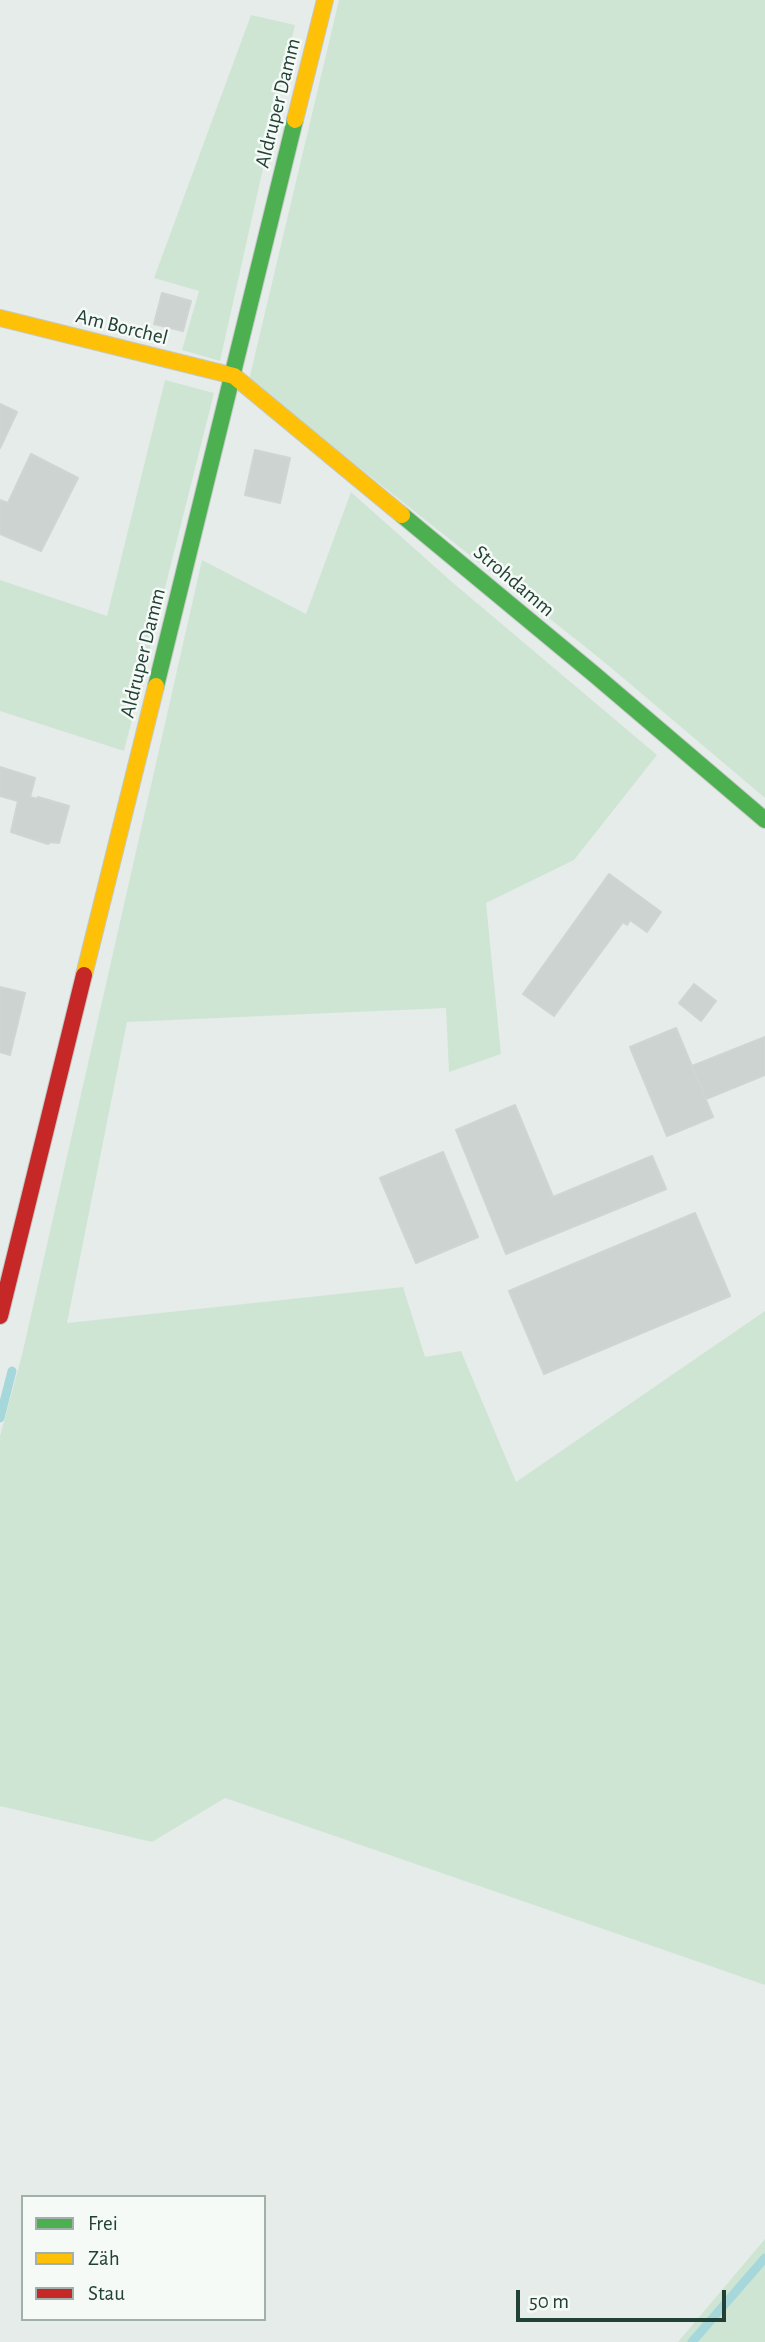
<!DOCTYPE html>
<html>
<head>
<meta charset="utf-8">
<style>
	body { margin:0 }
	#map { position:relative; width:765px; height:2342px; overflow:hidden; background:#e6ece9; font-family:"Alegreya Sans",sans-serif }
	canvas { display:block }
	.legend { position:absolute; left:21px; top:2195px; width:245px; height:126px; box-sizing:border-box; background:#f5faf7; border:2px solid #a1b0aa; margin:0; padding:9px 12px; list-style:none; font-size:21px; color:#224136 }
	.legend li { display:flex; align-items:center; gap:14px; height:35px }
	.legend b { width:35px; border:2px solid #a1b0aa }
	.scale { position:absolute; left:516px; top:2290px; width:210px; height:32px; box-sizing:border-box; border:4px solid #224136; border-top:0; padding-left:9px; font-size:21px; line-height:24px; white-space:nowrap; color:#224136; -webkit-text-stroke:5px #f5faf7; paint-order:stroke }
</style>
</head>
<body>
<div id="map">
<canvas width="765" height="2342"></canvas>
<ul class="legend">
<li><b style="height:9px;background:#4caf50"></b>Frei</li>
<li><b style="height:9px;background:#ffc107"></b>Zäh</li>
<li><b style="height:9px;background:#c62828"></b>Stau</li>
</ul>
<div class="scale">50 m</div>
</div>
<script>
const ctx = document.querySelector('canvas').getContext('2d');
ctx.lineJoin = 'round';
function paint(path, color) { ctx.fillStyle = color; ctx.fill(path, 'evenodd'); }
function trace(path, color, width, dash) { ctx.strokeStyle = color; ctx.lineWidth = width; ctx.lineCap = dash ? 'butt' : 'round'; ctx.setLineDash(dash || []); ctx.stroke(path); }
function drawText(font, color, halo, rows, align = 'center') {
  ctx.font = font + ' "Alegreya Sans",sans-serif'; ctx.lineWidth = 5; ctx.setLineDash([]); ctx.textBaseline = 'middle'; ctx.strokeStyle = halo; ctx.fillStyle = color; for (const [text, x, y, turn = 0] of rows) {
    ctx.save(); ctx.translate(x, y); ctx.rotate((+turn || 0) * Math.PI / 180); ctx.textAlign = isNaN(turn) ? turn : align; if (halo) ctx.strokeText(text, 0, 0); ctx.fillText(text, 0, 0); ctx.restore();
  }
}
const green = new Path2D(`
	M339,0H765V798L603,661L249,380Z
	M251,15L295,25L220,361L182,350L199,291L154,278Z
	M165,380L214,393L124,751L0,711V580L107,616Z
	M351,492L452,582L657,755L574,860L486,903L501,1054L449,1072L446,1008L127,1022L67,1323L403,1287L425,1357L461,1351L516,1482L765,1311V1985L225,1798L152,1842L0,1806V1436L22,1355L202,560L306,614Z
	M765,2239V2342H678Z`);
const stream = new Path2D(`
	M0,1418L12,1371
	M692,2342L765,2258`);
const building = new Path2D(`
	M162,293L191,301L183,331L154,324Z
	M0,404L17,412L0,448Z
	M255,450L290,458L280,503L245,495Z
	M31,454L78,478L41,551L0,534V500L8,503Z
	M0,767L35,778L30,797L38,799V797L69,806L59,843L51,842L48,844L11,832L18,801L0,796Z
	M609,874L661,912L647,932L630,920L627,925L623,922L554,1016L523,994Z
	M694,984L716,1001L701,1021L679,1003Z
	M0,987L25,993L10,1055L0,1052Z
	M676,1028L713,1117L667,1136L630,1047Z
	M765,1037V1075L706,1099L692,1066Z
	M515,1105L553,1197L652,1156L666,1189L506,1254L456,1130Z
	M443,1152L478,1237L416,1263L380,1178Z
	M695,1213L730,1296L544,1374L509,1291Z`);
const fast = new Path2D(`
	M402,515L595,675L765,820
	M156,686L295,120`);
const slow = new Path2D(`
	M295,120L325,0
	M0,318L234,376L402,515
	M84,975L156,686`);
const jam = new Path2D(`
	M0,1316L84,975`);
const streetNames = [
	["Aldruper Damm",278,103,-76],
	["Am Borchel",122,327,14],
	["Strohdamm",514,581,40],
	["Aldruper Damm",143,653,-76]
];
paint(green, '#cfe5d4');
trace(stream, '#a6d8db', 9);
paint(building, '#cdd3d0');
trace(building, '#cfd5d2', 2);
trace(fast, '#c2c9c6', 18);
trace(slow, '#c2c9c6', 18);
trace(jam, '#c2c9c6', 18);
trace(fast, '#4caf50', 16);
trace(slow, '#ffc107', 16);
trace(jam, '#c62828', 16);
drawText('21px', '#224136', '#f5faf7', streetNames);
</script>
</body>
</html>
